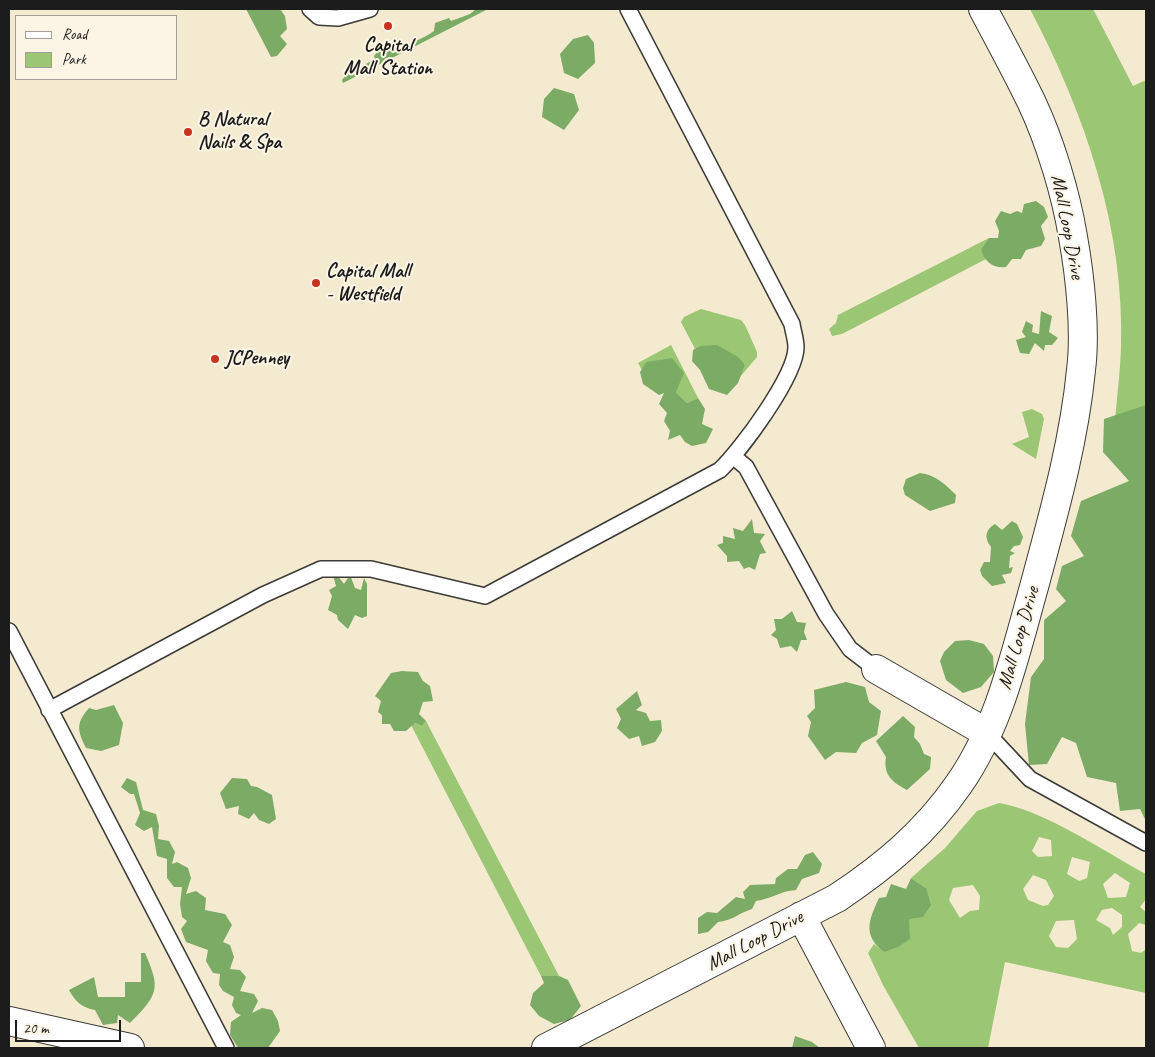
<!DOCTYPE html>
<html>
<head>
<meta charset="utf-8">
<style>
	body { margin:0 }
	#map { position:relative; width:1155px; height:1057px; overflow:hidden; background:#f4ead0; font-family:Caveat,sans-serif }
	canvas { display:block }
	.frame { position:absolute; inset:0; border:10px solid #1c1c1c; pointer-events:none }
	.legend { position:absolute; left:15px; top:15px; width:162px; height:65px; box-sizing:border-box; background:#fcf5e5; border:1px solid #a29e95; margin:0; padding:6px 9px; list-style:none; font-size:15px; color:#1c1c1c }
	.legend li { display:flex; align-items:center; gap:10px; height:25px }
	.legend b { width:25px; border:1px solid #a29e95 }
	.scale { position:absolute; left:15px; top:1020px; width:106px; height:22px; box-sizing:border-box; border:2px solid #1c1c1c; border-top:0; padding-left:6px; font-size:15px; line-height:18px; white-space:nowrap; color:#1c1c1c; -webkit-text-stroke:4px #fcf5e5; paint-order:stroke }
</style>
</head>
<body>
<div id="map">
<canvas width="1155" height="1057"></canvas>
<div class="frame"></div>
<ul class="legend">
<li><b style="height:6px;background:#fff"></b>Road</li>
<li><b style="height:14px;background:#9bc673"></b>Park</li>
</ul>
<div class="scale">20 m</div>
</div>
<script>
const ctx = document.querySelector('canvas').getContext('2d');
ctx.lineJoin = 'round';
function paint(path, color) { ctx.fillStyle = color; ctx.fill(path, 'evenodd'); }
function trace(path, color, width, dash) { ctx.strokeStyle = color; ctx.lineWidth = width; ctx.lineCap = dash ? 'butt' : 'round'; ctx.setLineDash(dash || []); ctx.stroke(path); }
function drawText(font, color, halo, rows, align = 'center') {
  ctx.font = font + ' Caveat,sans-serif'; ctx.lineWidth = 4; ctx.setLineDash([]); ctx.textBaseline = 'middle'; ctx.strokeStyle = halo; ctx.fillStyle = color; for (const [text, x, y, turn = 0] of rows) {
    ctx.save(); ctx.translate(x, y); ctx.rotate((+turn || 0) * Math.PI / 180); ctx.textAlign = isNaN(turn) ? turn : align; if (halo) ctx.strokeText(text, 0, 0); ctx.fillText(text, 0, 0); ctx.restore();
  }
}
const green = new Path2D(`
	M1030,9H1093L1133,86L1146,80V416L1115,421C1117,397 1120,373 1121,349C1125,229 1085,114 1030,9Z
	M989,238L981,249L986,259L842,334L832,336L829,329L836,323L838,315Z
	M701,309L741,320L745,325L757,352V357L740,377L745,365L700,346L695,349L681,322L684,317Z
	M671,345L698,398L687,403L676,392L657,362H646L642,370L638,363Z
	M1032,409L1042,414L1044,419L1036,459L1012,444L1029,437L1022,412Z
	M426,721L559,976H541L411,725L415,723L422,726Z
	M999,803C1044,810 1105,852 1146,874V899L1140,907L1146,912V925L1139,923L1128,934L1132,951L1141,953L1146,949V993L1005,962L988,1048H919L883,985L868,953L874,944L884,952L909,919L926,888L911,878L945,848L977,811ZM1039,837L1051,840L1052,856L1038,857L1032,851ZM1072,857L1090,862L1087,878L1079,881L1067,874ZM1115,873L1130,883L1126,897L1108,898L1103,884ZM1033,875L1046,880L1054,896L1048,905L1043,906L1028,900L1023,889ZM973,885L980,896L979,910L970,911L960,918L949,900L953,888ZM1112,908L1122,915V927L1113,935L1110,928L1096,920L1102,910ZM1074,920L1077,939L1068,948L1056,947L1049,936L1056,921Z`);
const forest = new Path2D(`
	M246,9H280L285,16L287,29L280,36L287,44L277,56L271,57Z
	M476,9H488L343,83L342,80C347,73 366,64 375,59L374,56L378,51L384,52L391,45L398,50C408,42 421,41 434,31L435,23L449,18L451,21L470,14Z
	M588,35L594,43L595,63L578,79L564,73L560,54L573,39Z
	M554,88L574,94L579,110L564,130L542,117L544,99Z
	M1036,201L1044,207L1048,217L1041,226L1045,239L1041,246L1026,250L1021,259H1012L1006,267C994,269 984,262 981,249L989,238H998L999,231L995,221L1001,211L1010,214L1017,211L1022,213L1024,204Z
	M1041,311L1052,316L1049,332L1058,338L1052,345H1045L1044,351L1035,343L1029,354L1020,353L1016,340L1026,337L1022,332L1026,321L1033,325L1032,332L1039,334Z
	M717,345L738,357L745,365L738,383L727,395L709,389L700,370L692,361L693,350L700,346Z
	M672,358L684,373L676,392L687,403L698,398L705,409L702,424L713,429L706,443L692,446L685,442L680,435L668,440L670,431L664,421L667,413L659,404L664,393L659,395L643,384L640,372L646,362Z
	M1146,405V821L1140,809L1120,811L1116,783L1087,777L1076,743L1062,737L1047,764L1029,765L1025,724L1031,677L1044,659V620L1066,601L1056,589L1062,566L1084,556L1071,536L1081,501L1129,481L1103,452L1104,419Z
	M920,473C936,475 945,484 956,495L955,503L930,511L905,495L903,488L906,479Z
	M752,519L754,533L765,534L760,541L766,553L760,554L755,570L749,567L744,569L739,561L727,562V556L717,545L723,543V536L735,539L733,528L743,531Z
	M1012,521L1017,524L1023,537L1020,545L1014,546L1010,551L1015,553L1010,556L1009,568L1013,567L1011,573L1002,575L1006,583L992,586L982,576L980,570L984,562H990L991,547C984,538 985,530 995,524L1002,530Z
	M333,575H337L344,584L350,575L355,588L361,590L364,578L367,584V616L362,618L355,615L348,629L338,620L337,615L328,610L332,596L329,590L336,586Z
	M792,611L797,622L806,623L804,632L807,640H801L797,652L791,646L780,648L777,639L771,635L776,630L774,619H782Z
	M969,640L984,644L993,656L994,672L981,687L963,693L946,680L940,661L944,652L955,641Z
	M402,671L418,672L423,681L430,686L433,701L423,702L419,714L426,721L422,726L415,723L406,731H394L390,724H382V715L378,712L381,701L375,696L391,673Z
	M846,682L865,687L869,702L881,711L877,735L862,743L856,753L836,752L825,760L808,736L811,722L807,716L815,708L814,690Z
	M637,691L642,705L636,710L646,713L650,721L661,720L662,731L655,742L642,746L639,736L629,739L617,728L621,719L616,709Z
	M114,705L123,723L119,745L101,751L86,748C77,730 76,723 89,708L96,710Z
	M903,716L915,727L914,737L920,744L924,754L931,757L930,769L907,790C892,782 883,775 886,757L876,741Z
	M127,778L136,782L143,810L156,814L159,826L158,839L169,841L175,852L172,864L177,862L188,868L191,878L186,894L196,891L206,898L205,910L225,914L232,925L223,942L230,945L234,957L230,969L240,970L246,977L240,991L254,994L258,1001L252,1013L262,1008L272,1010L278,1021L280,1031L268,1048H238L230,1035L231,1022L241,1015L236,1013L232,1005L234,997L223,991L219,985L220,974L213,973L206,961L208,950L186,942L181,929L187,921L182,917L180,904L182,887H174L167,878V859L157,856L152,827L144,831L135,825L140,813L134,794H130L121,787Z
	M232,778L247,779L251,786L257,787L272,795L276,819L269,824L259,820L254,813L249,819L238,814L239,806L226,809L220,793Z
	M813,852L822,864L819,873L802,879L796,890C780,891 771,899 756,901L752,909C739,913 732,921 718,922L708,932L698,934V918L707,912L717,913L736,897L745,899L743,892L750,885L775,884L776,878L788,869H797L805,855Z
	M911,878L926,888L931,905L923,917L909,919L910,939L898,947L884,952C862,935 869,920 879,898L886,897L891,884L906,889Z
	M141,953H145C161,989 158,995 130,1023L118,1015L117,1023L103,1025L95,1010C82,1008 75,1001 69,990L94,977L98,997H125V982H141Z
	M541,976H559L568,980L581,1006L570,1020L554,1024L539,1016L530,1005L533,993L544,983Z
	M795,1036L812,1042L820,1048H792Z`);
const lane = new Path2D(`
	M310,9L319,17L338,18L370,9
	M734,457L746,467L826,614L850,649L876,669
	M9,631L226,1048
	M49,710L263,595L321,569H371L485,596L720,470C741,450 796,376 796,347C796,340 793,331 792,324L628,9
	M987,733L1030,779L1146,843`);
const street = new Path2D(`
	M876,669L987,733
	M801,916L871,1048
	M9,1021L130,1048
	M546,1048L837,898C885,866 926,832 959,784C1000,725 1015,654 1034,587C1053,516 1074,443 1081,370C1086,331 1080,276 1073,237C1066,194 1050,141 1031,101C1016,70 999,39 983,9`);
const markers = [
	[388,26,5,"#c8321e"],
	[188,132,5,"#c8321e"],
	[316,283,5,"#c8321e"],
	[215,359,5,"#c8321e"]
];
const poiNames = [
	["Capital",388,46,"center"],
	["Mall Station",388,69,"center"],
	["B Natural",198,120],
	["Nails & Spa",198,143],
	["Capital Mall",326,272],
	["- Westfield",326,295],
	["JCPenney",225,359]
];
const streetNames = [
	["Mall Loop Drive",1067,227,79],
	["Mall Loop Drive",1019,638,-74],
	["Mall Loop Drive",755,941,-28]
];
paint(green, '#9bc673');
paint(forest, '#7cab65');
trace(lane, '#3c3b37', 18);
trace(street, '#3c3b37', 30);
trace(lane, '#fff', 15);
trace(street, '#fff', 28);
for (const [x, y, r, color] of markers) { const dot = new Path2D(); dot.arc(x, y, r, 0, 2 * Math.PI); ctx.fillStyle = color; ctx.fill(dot); trace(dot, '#fcf5e5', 2); }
drawText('bold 20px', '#1c1c1c', '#fcf5e5', poiNames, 'left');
drawText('20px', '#1c1c1c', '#fcf5e5', streetNames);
</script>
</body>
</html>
